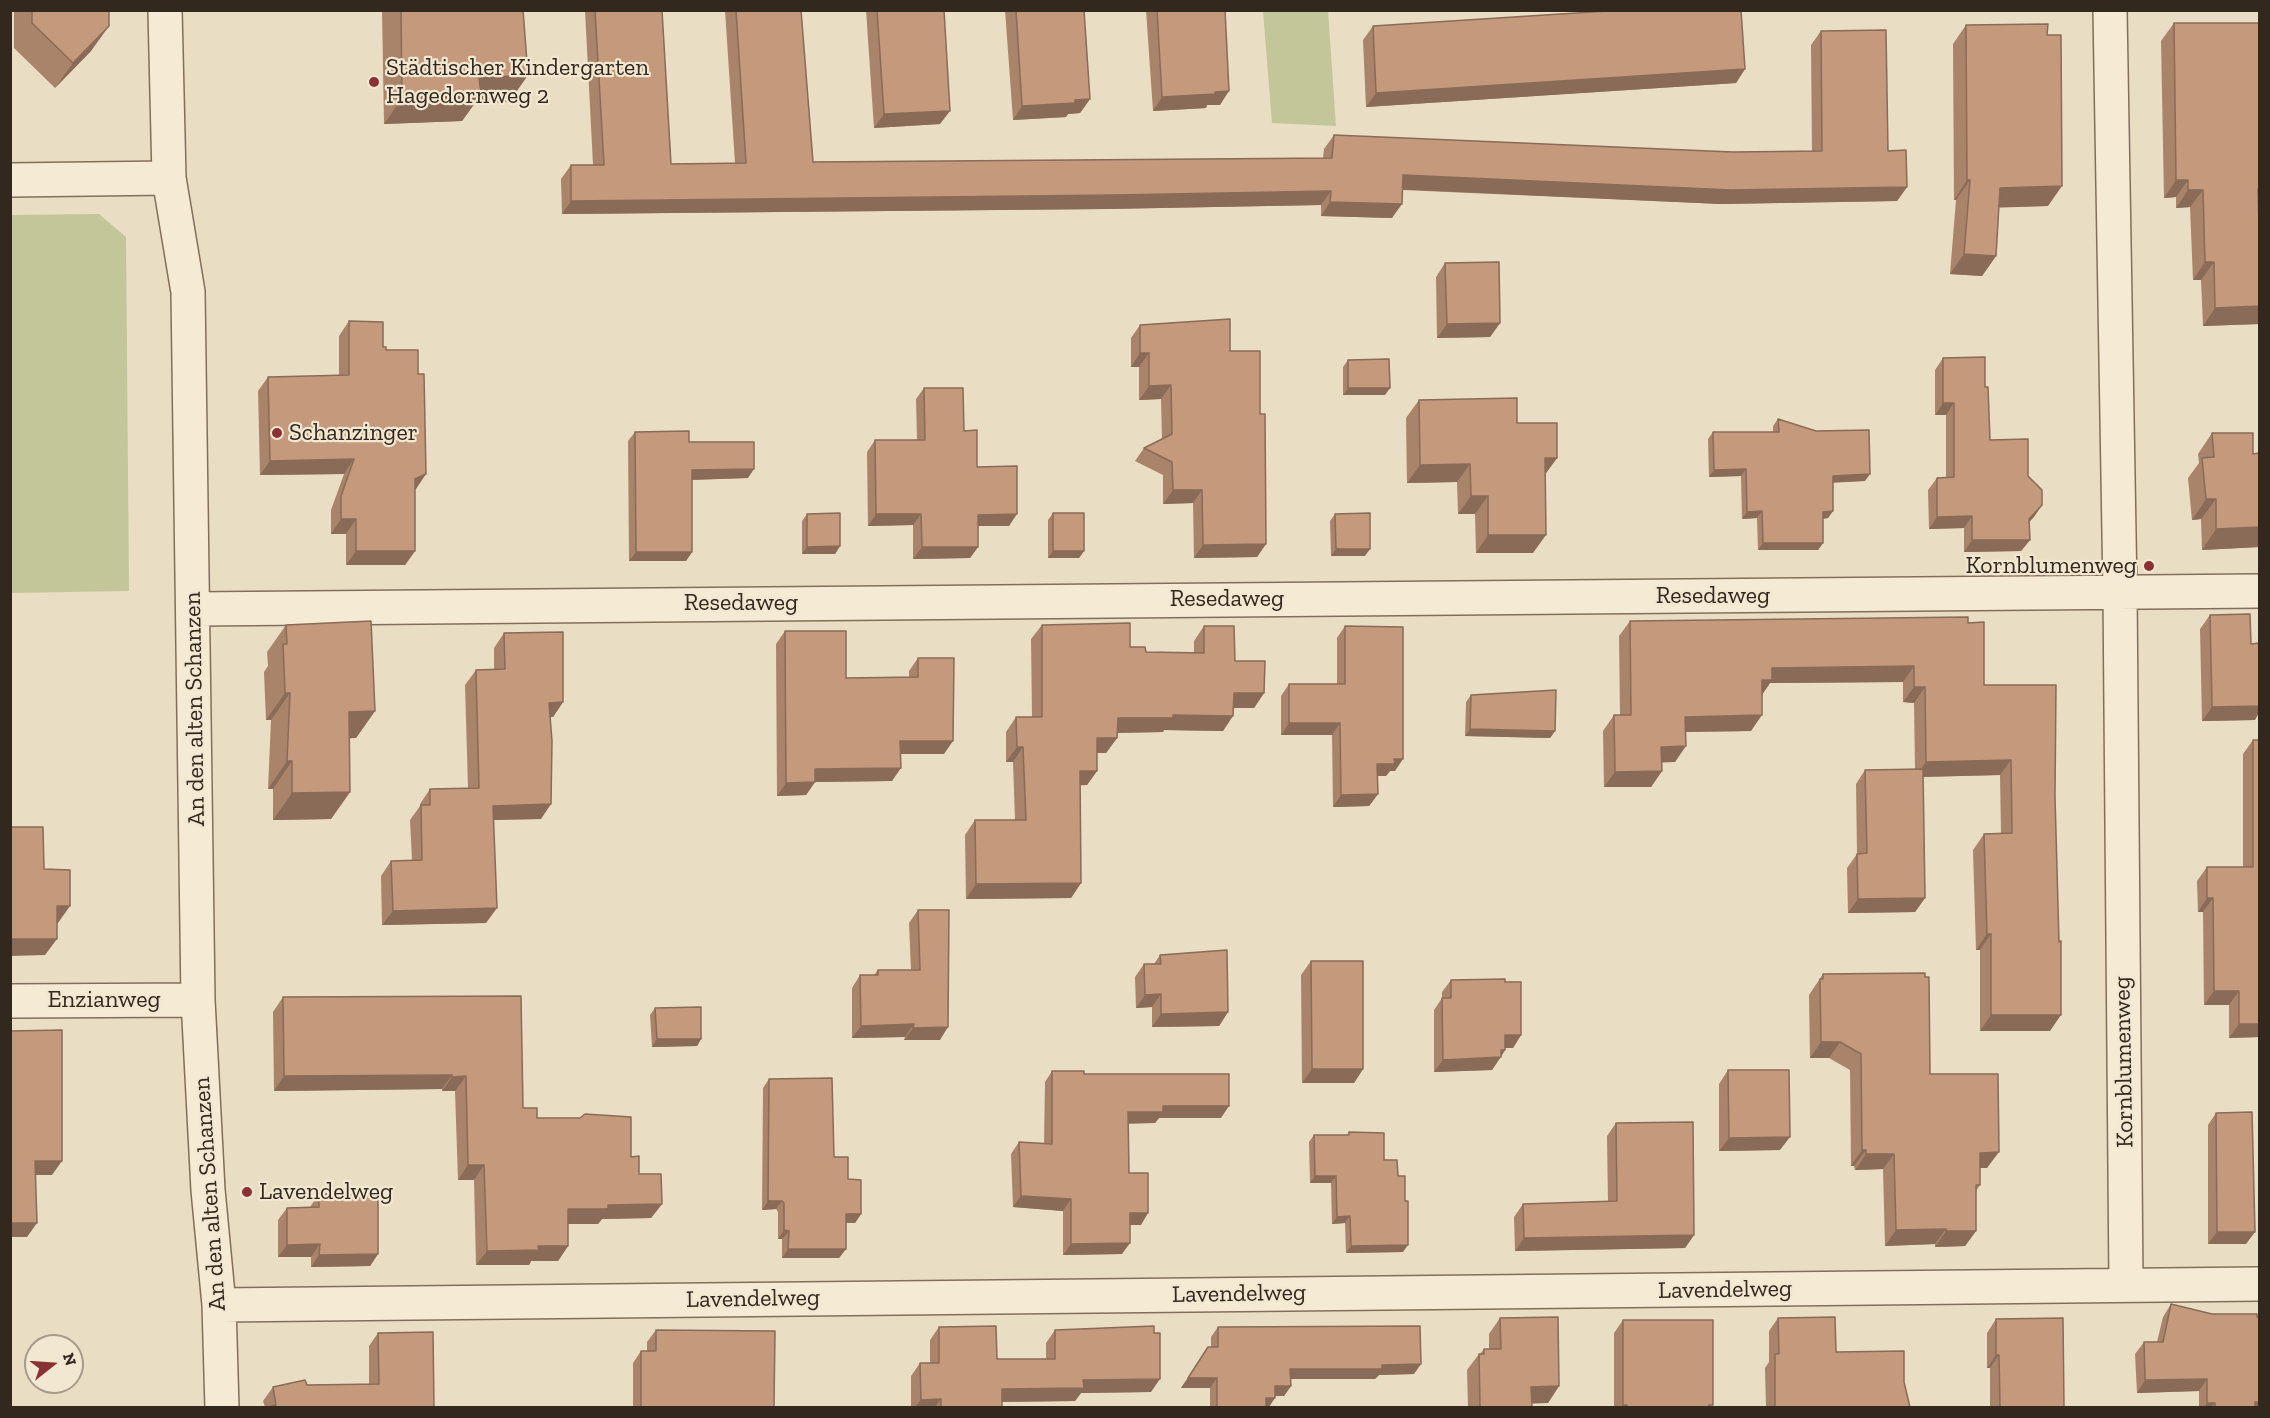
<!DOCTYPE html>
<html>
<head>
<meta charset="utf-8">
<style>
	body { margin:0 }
	#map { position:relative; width:2270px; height:1418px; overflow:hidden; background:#e9ddc3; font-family:"Zilla Slab",serif }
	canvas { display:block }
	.frame { position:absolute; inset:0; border:12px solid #33281e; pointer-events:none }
	.north { position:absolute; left:24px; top:1334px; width:60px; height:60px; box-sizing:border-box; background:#f2e8d2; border:2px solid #a69b8a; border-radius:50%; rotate:73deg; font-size:16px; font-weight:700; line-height:24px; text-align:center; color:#33281e }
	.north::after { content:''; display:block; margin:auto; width:21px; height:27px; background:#8b3134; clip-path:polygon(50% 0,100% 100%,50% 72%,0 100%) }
</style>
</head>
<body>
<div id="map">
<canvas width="2270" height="1418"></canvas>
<div class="frame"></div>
<div class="north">N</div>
</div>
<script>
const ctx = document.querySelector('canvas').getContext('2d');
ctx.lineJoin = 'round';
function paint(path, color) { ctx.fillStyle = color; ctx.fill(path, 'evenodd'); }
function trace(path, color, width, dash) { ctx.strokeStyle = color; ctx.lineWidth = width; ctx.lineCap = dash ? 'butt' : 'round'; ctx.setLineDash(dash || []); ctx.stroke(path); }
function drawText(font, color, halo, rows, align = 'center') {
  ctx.font = font + ' "Zilla Slab",serif'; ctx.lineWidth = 4.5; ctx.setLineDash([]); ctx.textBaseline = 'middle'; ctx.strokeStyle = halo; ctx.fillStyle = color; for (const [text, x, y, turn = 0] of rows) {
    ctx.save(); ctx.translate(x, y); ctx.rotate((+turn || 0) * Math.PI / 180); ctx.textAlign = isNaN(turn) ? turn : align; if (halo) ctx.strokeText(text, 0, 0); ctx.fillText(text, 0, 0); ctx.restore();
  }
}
const green = new Path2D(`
	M1263,11H1328L1336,126L1272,123Z
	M99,214L126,237L129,591L11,593V215Z`);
const minor = new Path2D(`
	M165,10L169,178L188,292L198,1000L208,1190L219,1305L222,1408
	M2110,10L2120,592L2126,1285
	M10,180L169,178
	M194,609L2260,591
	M10,1001L198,1000
	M219,1305L2260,1284`);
const wall = new Path2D(`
	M14,10H109L91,51L55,88L14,48Z
	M382,10H523L528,75L509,102L475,103L462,121L384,124Z
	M585,10H662L671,164L735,163L725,10H801L813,162L1323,158L1324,149L1334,135L1733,152H1812L1811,45L1821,31L1907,187L1897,201L1721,204L1402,190L1392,218L1321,216V205L1106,209L562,214L561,179L571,165H593Z
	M866,10H944L940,124L874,128Z
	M1005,10H1084L1090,99L1080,113L1068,114L1066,117L1013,120Z
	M1146,10H1225L1220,105H1207L1206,108L1153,111Z
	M2174,23L2259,205V324L2203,326L2201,280H2193L2190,207L2176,208V197L2164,198L2161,41Z
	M1966,25L2047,35L2048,206L1999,207L1996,256L1982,276L1950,274L1956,200H1954L1953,44Z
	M1373,26L1745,69L1736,83L1366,107L1363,40Z
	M1445,263L1500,323L1490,337L1437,338L1436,277Z
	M349,321L383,347L386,350L416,489H415V551L405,565H346V534H331V510L344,474L260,475L258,391L268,377L339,376V336Z
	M1140,325L1230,351L1260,414L1266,544L1257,557L1194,558L1193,503L1163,504V475L1135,461L1144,448L1162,439L1161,399L1139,400V367H1131V338Z
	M1943,358L1985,387L1990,440L2028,476L2042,505L2029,522L2030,540L2021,551L1964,552V528L1929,529L1928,490L1937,478L1946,477V415H1935V370Z
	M1348,360L1385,395H1343V367Z
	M924,388L964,431L977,467L1009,526H978V547L970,558L913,559V525L868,526L867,452L875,440H917L916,399Z
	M1419,400L1517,423L1557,458L1545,474L1533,553H1476L1475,514H1458L1457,482L1407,483L1406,418Z
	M1778,419L1865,481L1833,482V511L1828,518L1823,519V543L1818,550H1758L1757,518L1742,519L1741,476L1709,477L1708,439L1713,432H1773V426Z
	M635,432L689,442L748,478L692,480V552L686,561H629L628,441Z
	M2212,433L2253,454L2259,547L2202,550L2201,519L2192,520L2188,478L2199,463L2198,454Z
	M1053,513L1084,551L1079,558H1048V520Z
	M807,514L840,546L835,554H802V521Z
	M1335,514L1365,556H1331L1330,521Z
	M2210,615L2255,720L2202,721L2200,629Z
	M1630,621L1968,623L1984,685H2056L2050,1031H1980V950H1976L1973,850L1984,834H2001L2000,775L1923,777L1925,898L1915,912L1848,913L1847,868L1857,854L1856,784L1865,770L1915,769L1914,703L1903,702V682L1770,683L1762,695L1751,731L1686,732L1675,762H1661L1662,771L1651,787H1604L1603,731L1614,715H1620L1619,636Z
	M286,625L375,711L356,738H350V792L331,819L273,820V789H268L271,720H266L264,672L268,666L267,652Z
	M1042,625L1130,647L1146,652H1194V641L1204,626L1235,661L1264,693L1254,708H1234L1223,731L1164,730L1163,732L1117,733V738L1106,753H1097V771L1087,785H1080L1081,883L1071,898L966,899L965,835L975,820H1015L1013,762H1006V732L1016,717H1032L1031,639Z
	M1345,626L1395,771H1390L1386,776H1377L1378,794L1369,806L1333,807L1332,735H1281V696L1289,684H1337V638Z
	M785,631L846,678L909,677V671L918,658L944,754H901L892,781L815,782L806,795L777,796L776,644Z
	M504,633L563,702L553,717H550L541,819L494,820L486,923L382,925L381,876L391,861L412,860L410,820L420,806V804L430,789L468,788L465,685L476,670L494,669V648Z
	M1471,695L1555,731L1550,738L1465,736L1466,702Z
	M2253,740L2259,1037L2229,1038V1005H2204L2203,912H2198L2197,881L2207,867H2243V754Z
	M918,910L940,1040H904L905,1037L852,1038V988L860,975H874L878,970H911L909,923Z
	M1160,955L1228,1012L1219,1026L1152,1027V1007L1136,1008L1135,977L1144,964H1154Z
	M1311,961L1363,1069L1354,1083H1302L1301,975Z
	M1823,974L1930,1074L1987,1168H1980V1185L1976,1191V1231L1965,1246L1935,1247V1244L1885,1246L1883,1169L1855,1170L1854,1166H1851L1850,1070L1829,1058H1810L1809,995Z
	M1451,980L1505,982L1521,1035L1513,1048H1505V1050L1501,1057L1492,1070L1434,1072V1010L1442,998V992Z
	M521,996L523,1108L537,1118L631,1157L639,1174L662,1204L651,1218L602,1219L598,1224H568V1246L558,1261H531L529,1265H476L474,1180H458L455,1091H442V1089L274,1091L273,1012L283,997Z
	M655,1008L701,1039L697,1046L652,1047L650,1015Z
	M1728,1070L1780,1150L1719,1151V1084Z
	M1052,1071L1084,1074L1221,1118H1159L1155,1123H1128L1129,1173L1141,1225H1130L1122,1254L1063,1255V1211L1013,1207L1011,1154L1019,1142L1044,1144L1045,1082Z
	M769,1079L834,1157L848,1179L861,1214L855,1223H846V1249L839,1258H782V1239H778V1212L776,1209L762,1210L763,1088Z
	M2216,1113L2246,1244H2208V1125Z
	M1616,1123L1694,1235L1685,1248L1515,1251L1514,1217L1523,1204L1608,1202L1607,1136Z
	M1349,1132L1384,1160L1398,1176L1403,1252L1346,1253L1345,1223L1332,1224L1331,1183H1310L1309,1142L1314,1135H1347Z
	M319,1194L378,1254L370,1266L311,1267V1257H278V1220L287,1208L310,1207Z
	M2171,1304L2212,1314L2259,1317V1407H2199V1391L2137,1393L2135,1354L2144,1342H2157L2163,1317Z
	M1500,1318L1559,1386L1548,1403H1531L1532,1407H1468L1467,1370L1479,1354H1480L1484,1349H1489V1334Z
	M1778,1318L1836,1352L1904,1382L1910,1407H1766L1765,1368L1769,1362V1331Z
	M1996,1319L2064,1407H1990V1368H1987V1333Z
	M1623,1320L1711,1407H1614V1333Z
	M939,1327L997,1359H1046V1343L1055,1330L1151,1392L1081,1393L1075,1401L1002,1402V1407H911V1376L920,1363H930V1340Z
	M1218,1327L1414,1374L1379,1375L1375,1379H1291V1386L1284,1396H1275L1269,1407H1210V1388H1181L1208,1347H1211V1337Z
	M656,1330L774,1407H633V1363L641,1351H647V1342Z
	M378,1333L434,1407H265L263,1401L273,1387L307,1385L369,1384V1346Z`);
const shadedWall = new Path2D(`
	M109,26L91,51L55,88L73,63Z
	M1745,69L1736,83L1366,107L1376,93Z
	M528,75L509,102L475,103L462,121L384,124L402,98L479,78Z
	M1229,91L1220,105H1207L1206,108L1153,111L1162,97Z
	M1090,99L1080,113L1068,114L1066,117L1013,120L1022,106Z
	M950,111L940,124L874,128L884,114Z
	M1403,175L1907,187L1897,201L1721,204L1393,189Z
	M1967,180H1970L1956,200H1954Z
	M2176,180H2188L2176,197L2164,198Z
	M2062,186L2048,206L1986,208L2000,188Z
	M2258,189H2259V205H2256Z
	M2188,190H2203L2190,207L2176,208Z
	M1331,191L1321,205L1106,209L562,214L571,201Z
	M1330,202L1402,204L1392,218L1321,216Z
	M1964,254L1996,256L1982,276L1950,274Z
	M2205,262H2214L2201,280H2193Z
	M2259,306V324L2203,326L2215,308Z
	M1500,323L1490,337L1437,338L1447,324Z
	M1140,353H1149L1139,367H1131Z
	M1171,385L1161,399L1139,400L1149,386Z
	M1348,388H1390L1385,395H1343Z
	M1943,403H1954L1946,415H1935Z
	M1545,458H1557L1544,476Z
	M354,459L344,474L260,475L270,461Z
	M1470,464L1457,482L1407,483L1420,465Z
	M754,469L748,478L685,480L692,470Z
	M1746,469L1741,476L1709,477L1714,470Z
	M426,474L416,489L405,493L415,479Z
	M1870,474L1865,481L1828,483L1833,476Z
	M1173,490H1202L1193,503L1163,504Z
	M1471,496H1488L1475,514H1458Z
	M2206,499H2216L2201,519L2192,520Z
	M2042,505L2034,517L2021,531L2029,519Z
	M1762,511L1757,518L1742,519L1747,512Z
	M1833,511L1828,518L1818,519L1823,512Z
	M876,514H921L913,525L868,526Z
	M1017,514L1009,526H970L978,515Z
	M1972,516L1964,528L1929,529L1937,517Z
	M341,519H356L346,534H331Z
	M2259,527V547L2202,550L2216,529Z
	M1488,535H1546L1533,553H1476Z
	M1972,540H2030L2021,551L1964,552Z
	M1763,543H1823L1818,550H1758Z
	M1266,544L1257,557L1194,558L1203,545Z
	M840,546L835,554H802L807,547Z
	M922,547H978L970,558L913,559Z
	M1336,549H1370L1365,556H1331Z
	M356,551H415L405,565H346Z
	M1053,551H1084L1079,558H1048Z
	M636,552H692L686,561H629Z
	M1914,666L1903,682L1770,683L1761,696H1751L1772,668Z
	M1914,687H1925L1914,703L1903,702Z
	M285,693H290L271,720H266Z
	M1234,693H1264L1254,708H1223Z
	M563,702L553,717H538L549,703Z
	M2259,706V713L2255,720L2202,721L2212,707Z
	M375,711L356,738L330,739L349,712Z
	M1173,715L1233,716L1223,731L1164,730L1163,732L1108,733L1118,718Z
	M1762,715L1751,731L1675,732L1685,717Z
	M1289,723H1340L1332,735H1281Z
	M1470,729L1555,731L1550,738L1465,736Z
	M1097,738H1117L1106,753H1087Z
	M900,741H953L944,754H891Z
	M1686,746L1675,762L1650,763L1661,747Z
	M1017,747H1023L1013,762H1006Z
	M1394,759H1403L1395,771H1390L1386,776H1369L1377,764Z
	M2011,760L2000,775L1915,777L1926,762Z
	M287,761H292L273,789H268Z
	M901,768L892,781L815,782L806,795L777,796L786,783L815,769Z
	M1080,771H1097L1087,785L1070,786Z
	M1662,771L1651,787H1604L1615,772Z
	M350,792L331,819L273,820L292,793Z
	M1378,794L1369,806L1333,807L1341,795Z
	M551,804L541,819L483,820L493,806Z
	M1081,883L1071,898L966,899L976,884Z
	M1925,898L1915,912L1848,913L1858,899Z
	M2207,898H2213L2203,912H2198Z
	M57,906H70L58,923H45Z
	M497,908L486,923L382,925L393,911Z
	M1987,934H1991L1980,950H1976Z
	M10,939H57L45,955L10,956Z
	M2214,991H2239L2229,1005H2204Z
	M1161,994L1152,1007L1136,1008L1145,995Z
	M1228,1012L1219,1026L1152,1027L1161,1014Z
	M1991,1015H2061L2050,1031H1980Z
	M914,1024L905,1037L852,1038L861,1026Z
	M2239,1024H2259V1037L2229,1038Z
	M948,1027L940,1040H904L913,1028Z
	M1505,1035H1521L1513,1048H1496Z
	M657,1039H701L697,1046L652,1047Z
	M1821,1042H1840L1829,1058H1810Z
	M1501,1050H1505L1492,1070L1434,1072L1443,1060Z
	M1312,1069H1363L1354,1083H1302Z
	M452,1075L442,1089L274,1091L284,1076Z
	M466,1076L455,1091H442L452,1077Z
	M1163,1106H1229L1221,1118H1159L1155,1123L1120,1124L1128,1112Z
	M1790,1137L1780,1150L1719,1151L1729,1138Z
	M1862,1150H1866L1854,1166H1851Z
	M1999,1152L1987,1168H1969L1980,1153Z
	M1866,1154H1894L1883,1169L1855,1170Z
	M35,1161H62L52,1175H25Z
	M468,1165H484L474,1180H458Z
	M1315,1176H1336L1331,1183H1310Z
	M1021,1196L1071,1199L1063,1211L1013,1207Z
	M768,1201H782L776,1209L762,1210Z
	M662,1204L651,1218L602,1219L598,1224H558L568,1209L608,1205Z
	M1130,1213H1148L1141,1225H1122Z
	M846,1214H861L855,1223L840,1222Z
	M1350,1216L1345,1223L1332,1224L1337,1217Z
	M10,1223H37L27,1237H10Z
	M1946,1229L1935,1244L1885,1246L1896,1230Z
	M784,1230L789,1231L782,1239H778Z
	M1946,1231H1976L1965,1246L1935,1247Z
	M2217,1232H2255L2246,1244H2208Z
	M1694,1235L1685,1248L1515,1251L1524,1238Z
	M1130,1243L1122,1254L1063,1255L1071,1244Z
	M320,1244L311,1257H278L287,1245Z
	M1408,1245L1403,1252L1346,1253L1351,1246Z
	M538,1246H568L558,1261H531L529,1265H476L487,1251Z
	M788,1249H846L839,1258H782Z
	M378,1254L370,1266L311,1267L319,1255Z
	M1996,1355H1999L1990,1368H1987Z
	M1421,1364L1414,1374L1379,1375L1375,1379H1283L1290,1369L1382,1365Z
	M1188,1378H1217L1210,1388H1181Z
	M1160,1379L1151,1392L1081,1393L1075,1401L993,1402L1002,1389L1083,1380Z
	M2207,1379L2199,1391L2137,1393L2145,1380Z
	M1275,1386H1291L1284,1396H1268Z
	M1559,1386L1548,1403L1520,1404L1531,1387Z
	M1266,1398H1275L1269,1407H1259Z
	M941,1399L935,1407H915L921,1400Z
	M2255,1402H2259V1407H2251Z
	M2207,1403H2215L2211,1407H2204Z`);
const building = new Path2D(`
	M32,10H109V26L73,63L32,23Z
	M401,10H523L528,75L479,78L481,95L402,98Z
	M595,10H662L671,164L746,163L736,10H801L813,162L1332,158L1334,135L1733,152L1822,151L1821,31L1886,30L1888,151L1906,150L1907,187L1731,190L1403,175L1402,204L1330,202L1331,191L1115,195L571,201V165H604Z
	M877,10H944L950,111L884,114Z
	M1016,10H1084L1090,99L1075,100V103L1022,106Z
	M1157,10H1225L1229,91L1215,92V94L1162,97Z
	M1623,10H1741L1745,69L1376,93L1373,26Z
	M2174,23H2259V189H2258L2259,224V306L2215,308L2214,262H2205L2203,190H2188V180H2176Z
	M2048,24L2047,35H2061L2062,186L2000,188L1996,256L1964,254L1970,180H1967L1966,25Z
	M1499,262L1500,323L1447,324L1445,263Z
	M1230,319V351H1260V414H1265L1266,544L1203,545L1202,490H1173L1172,462L1144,448L1172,434L1171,385L1149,386V353H1140V325Z
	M349,321L383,322V347H386V350H418V374H424L426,474L415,479V551H356V519H341V496L354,459L270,461L268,377L349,375Z
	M1985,357V387H1988L1990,440L2028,439V476L2042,490V505L2029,519L2030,540H1972V516L1937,517V478L1954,477V403H1943V358Z
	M1389,359L1390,388H1348V360Z
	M924,388H963L964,431L977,430V467L1017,466V514L978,515V547H922L921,514H876L875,440H925Z
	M1517,398V423H1557V458H1545L1546,535H1488V496H1471L1470,464L1420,465L1419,400Z
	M1778,419L1816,431L1869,430L1870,474L1833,476V511L1823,512V543H1763L1762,511L1747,512L1746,469L1714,470L1713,432H1779Z
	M689,431V442H754V469L692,470V552H636L635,432Z
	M2212,433H2253V454L2259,453V527L2216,529V499H2206L2202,458L2214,457Z
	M840,513V546L807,547V514Z
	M1053,513H1084V551H1053Z
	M1370,513V549H1336L1335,514Z
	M2250,614L2251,644L2259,643V706L2212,707L2210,615Z
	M1968,617V623L1984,622V685H2056L2055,796L2059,942L2061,941V1015H1991V934H1987L1984,834L2012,833L2011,760L1926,762L1925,687H1914V666L1772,668V680H1762V715L1685,717L1686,746L1661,747L1662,771L1615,772L1614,715H1631L1630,621Z
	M371,621L375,711L349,712L350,792L292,793V761H287L290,693H285L283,644H287L286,625Z
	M1130,623V647H1145L1146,652L1204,653V626H1234L1235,661H1265L1264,693H1234L1233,716L1173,715V718H1118L1117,738H1097V771H1080L1081,883L976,884L975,820H1026L1023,747H1017L1016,717H1042V625Z
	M1345,626L1403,627V759H1394L1395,764H1377L1378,794L1341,795L1340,723H1289V684H1345Z
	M785,631H846V678L918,677V658H954L953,741H900L901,768L815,769V782L786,783Z
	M563,632V702L549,703L552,741L551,804L493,806L497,908L393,911L391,861L422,860L421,805H430V789L479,788L476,670L505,669L504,633Z
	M1556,690L1555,731L1470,729L1471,695Z
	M2253,740H2259V1024H2239V991H2214L2213,898H2207V867H2253Z
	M1923,769L1925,898L1858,899L1857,854L1867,853L1865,770Z
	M10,827H43L44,869L70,870V906H57V939H10Z
	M918,910H949L948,1027L913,1028L914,1024L861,1026L860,975H878V970H920Z
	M1227,950L1228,1012L1161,1014V994L1145,995L1144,964H1161L1160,955Z
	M1311,961H1363V1069H1312Z
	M1925,973V977H1929L1930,1074H1998L1999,1152L1980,1153V1185H1976V1231H1946V1229L1896,1230L1894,1154H1866V1150H1862L1861,1054L1840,1042H1821L1820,979H1823V974Z
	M1505,979V982H1521V1035H1505V1050H1501V1057L1443,1060L1442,998H1451V980Z
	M521,996L523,1108H537V1118H580L585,1114L631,1117V1157L639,1156V1174H661L662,1204L608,1205V1209H568V1246H538L539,1250L487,1251L484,1165H468L466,1076L452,1077V1075L284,1076L283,997Z
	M701,1007V1039H657L655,1008Z
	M62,1030V1161H35L37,1223H10V1031Z
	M1728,1070H1789L1790,1137L1729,1138Z
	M1052,1071H1084V1074H1229V1106H1163V1112H1128L1129,1173H1148V1213H1130V1243L1071,1244V1199L1021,1196L1019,1142L1052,1144Z
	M832,1078L834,1157H848V1179L861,1180V1214H846V1249H788L789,1231L784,1230V1203L782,1201H768L769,1079Z
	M2252,1112L2255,1232H2217L2216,1113Z
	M1693,1122L1694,1235L1524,1238L1523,1204L1617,1201L1616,1123Z
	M1349,1132L1384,1133V1160H1397L1398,1176H1405V1201H1408V1245L1351,1246L1350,1216L1337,1217L1336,1176H1315L1314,1135H1349Z
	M319,1194H378V1254L319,1255L320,1244L287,1245V1208L319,1207Z
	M2171,1304L2212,1314H2257V1317H2259V1402H2255V1407H2215V1403H2207V1379L2145,1380L2144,1342H2163Z
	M1558,1317L1559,1386L1531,1387L1532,1407H1480L1479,1354H1484V1349H1501L1500,1318Z
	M1835,1317L1836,1352L1904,1351V1382L1910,1407H1775V1354H1779L1778,1318Z
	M2063,1318L2064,1407H2000L1999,1355H1996V1319Z
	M1623,1320H1713V1405H1709V1407H1627V1405H1623Z
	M996,1326L997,1359H1055V1330L1154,1326V1333H1160V1379L1083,1380L1084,1388L1002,1389V1407H941V1399L921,1400L920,1363H939V1327Z
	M1420,1326L1421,1364L1382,1365V1369H1290L1291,1386H1275V1398H1266V1407H1217V1378H1188L1208,1347H1218V1327Z
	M656,1330L775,1331L774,1407H641V1351H656Z
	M433,1332L434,1407H270L276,1405L273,1387L305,1380L307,1385L379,1384L378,1333Z`);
const markers = [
	[374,82,6,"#8b3134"],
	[277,433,6,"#8b3134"],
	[2149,566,6,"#8b3134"],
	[247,1192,6,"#8b3134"]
];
const poiNames = [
	["Städtischer Kindergarten",386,68],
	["Hagedornweg 2",386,96],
	["Schanzinger",289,433],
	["Kornblumenweg",2137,566,"right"],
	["Lavendelweg",259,1192]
];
const streetNames = [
	["Resedaweg",1713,596],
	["Resedaweg",1227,599],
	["Resedaweg",741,603],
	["An den alten Schanzen",195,709,-91],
	["Enzianweg",104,1000],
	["Kornblumenweg",2124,1062,-91],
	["An den alten Schanzen",210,1194,-94],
	["Lavendelweg",1725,1290,-1],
	["Lavendelweg",1239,1294,-1],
	["Lavendelweg",753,1299,-1]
];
paint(green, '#c2c698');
trace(minor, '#826f5b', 36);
trace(minor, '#f5ebd5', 33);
paint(wall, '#a9846b');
paint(shadedWall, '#896b57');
paint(building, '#c4997c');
trace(building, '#896b57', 1.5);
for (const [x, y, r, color] of markers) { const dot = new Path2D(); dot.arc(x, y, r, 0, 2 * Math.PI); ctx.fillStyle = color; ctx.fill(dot); trace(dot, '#f2e8d2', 2); }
drawText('24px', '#33281e', '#f2e8d2', poiNames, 'left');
drawText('24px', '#33281e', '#f2e8d2', streetNames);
</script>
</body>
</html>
